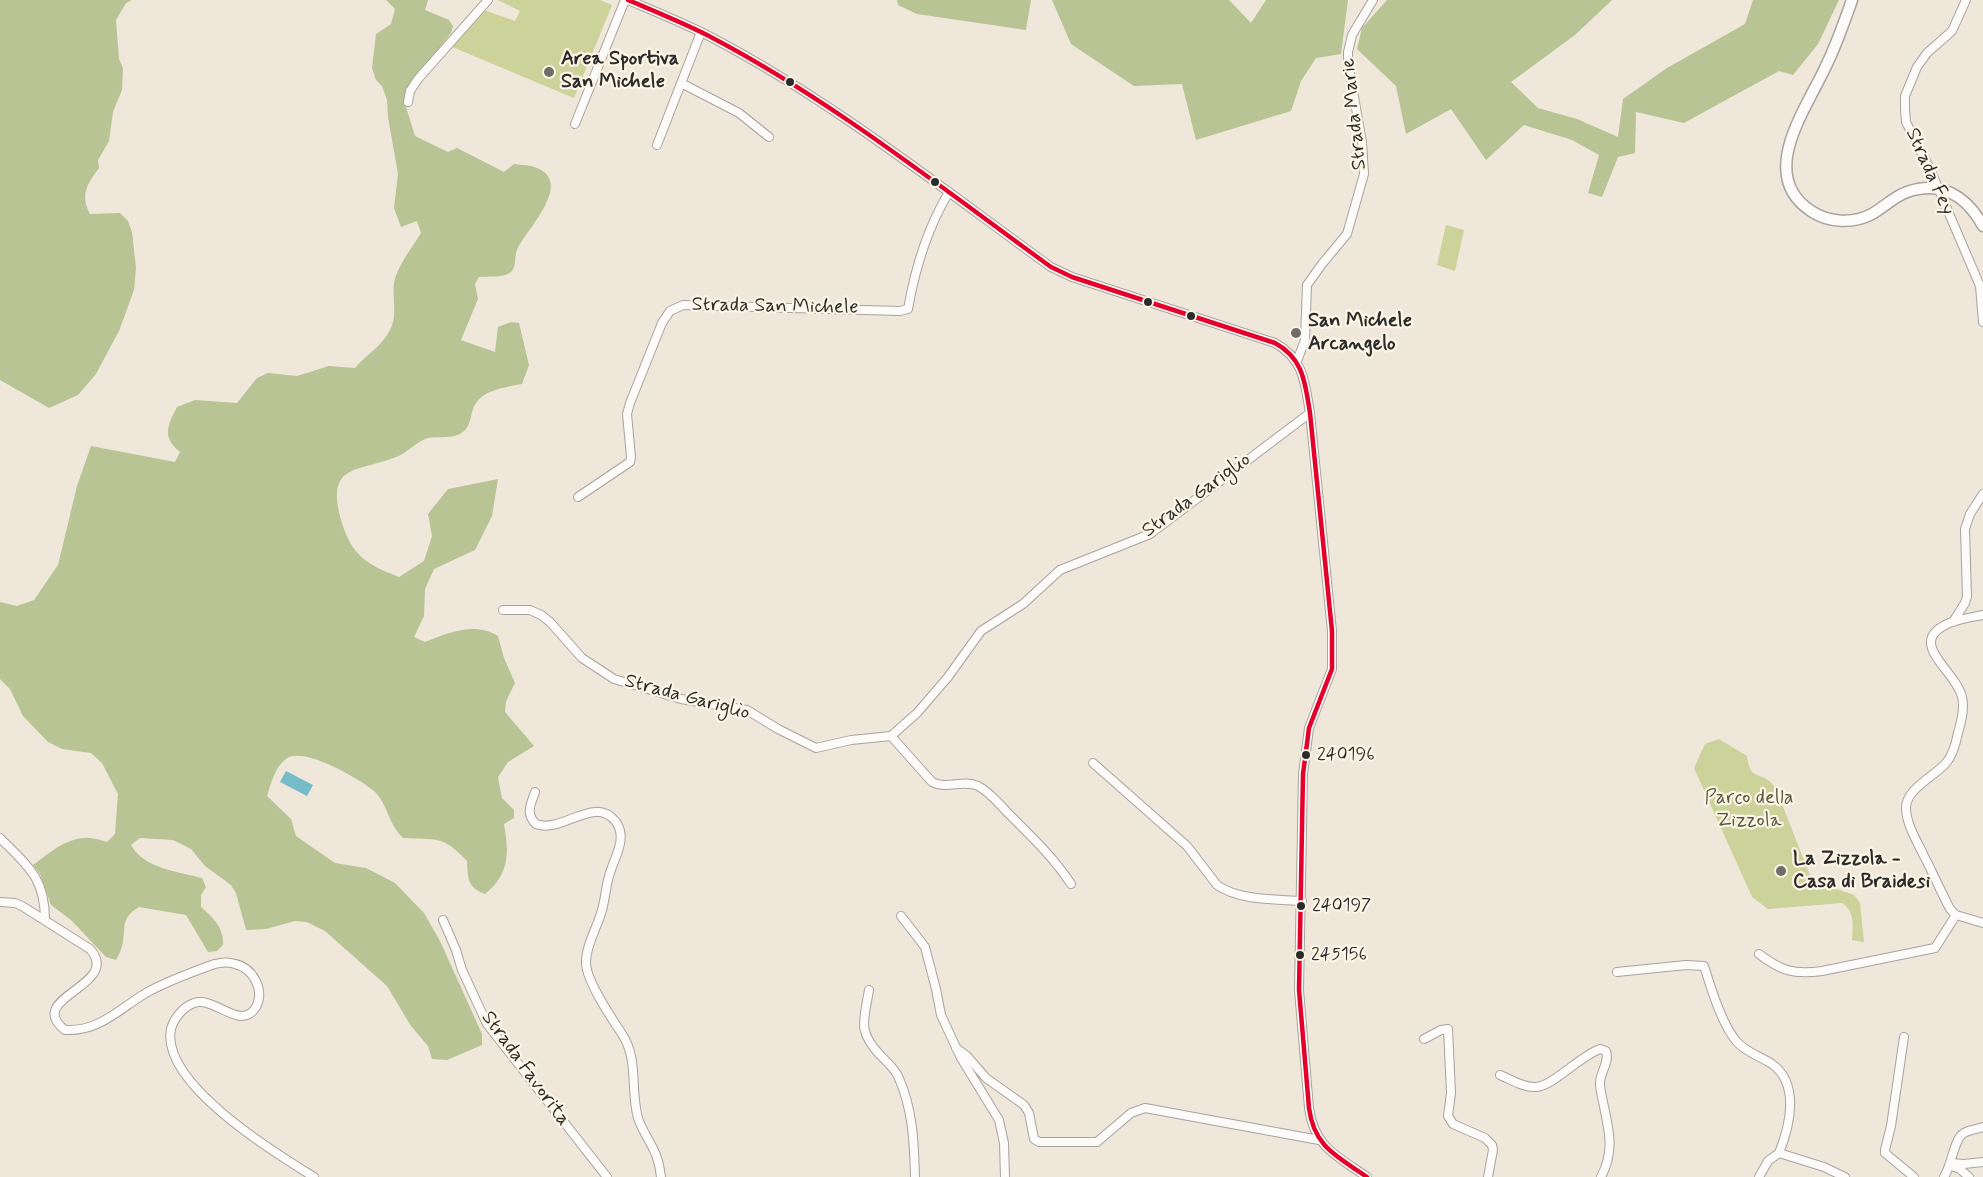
<!DOCTYPE html>
<html>
<head>
<meta charset="utf-8">
<style>
	body { margin:0 }
	canvas { display:block; background:#eee7da }
</style>
</head>
<body>
<canvas width="1983" height="1177"></canvas>
<script>
const ctx = document.querySelector('canvas').getContext('2d');
ctx.lineJoin = 'round';
function paint(path, color) { ctx.fillStyle = color; ctx.fill(path, 'evenodd'); }
function trace(path, color, width, dash) { ctx.strokeStyle = color; ctx.lineWidth = width; ctx.lineCap = dash ? 'butt' : 'round'; ctx.setLineDash(dash || []); ctx.stroke(path); }
function drawText(font, color, halo, rows, align = 'center') {
  ctx.font = font + ' Mynerve,sans-serif'; ctx.lineWidth = 4.5; ctx.setLineDash([]); ctx.textBaseline = 'middle'; ctx.strokeStyle = halo; ctx.fillStyle = color; for (const [text, x, y, turn = 0] of rows) {
    ctx.save(); ctx.translate(x, y); ctx.rotate((+turn || 0) * Math.PI / 180); ctx.textAlign = isNaN(turn) ? turn : align; if (halo) ctx.strokeText(text, 0, 0); ctx.fillText(text, 0, 0); ctx.restore();
  }
}
const green = new Path2D(`
	M498,0H600L612,5L574,98L450,46L484,10L515,21L520,11Z
	M1446,225L1464,230L1455,271L1437,265Z
	M1719,739L1747,756C1750,783 1761,769 1775,787L1812,880L1854,895L1860,903L1864,942L1852,940C1853,926 1855,911 1842,903L1768,909L1752,897L1694,768L1705,744Z`);
const forest = new Path2D(`
	M0,0H132L126,3L116,20L119,59L123,68L122,90L113,112L109,141L98,160L99,168C87,184 80,195 90,214L120,213L128,221L132,232L136,268L134,290L119,331L96,374L78,395L49,408L0,380Z
	M386,0H428L425,10L449,20L453,26L451,33L411,84L405,104L415,136L448,152L457,148L504,172L514,164C521,165 531,165 537,168C574,183 526,230 517,250C514,257 517,266 511,272C504,278 488,276 479,277L475,284L478,299L461,340L495,352L498,327L511,322L519,323L529,365L522,384C507,387 486,389 476,403C469,413 473,427 460,434C449,439 439,436 428,438C417,441 407,453 396,457C354,473 325,464 342,523C352,556 368,565 399,577L424,561L432,536L428,514L448,489L498,479L492,516L475,550L434,569L425,589L424,616L414,637L425,642C448,633 475,621 498,636L504,658L515,683L506,701L505,712L534,746L508,762L498,777L502,798L514,810V818L504,824C509,852 510,874 485,894C467,887 468,879 467,861C443,835 437,840 403,838C388,824 388,804 374,791C360,779 302,745 286,759C275,767 271,783 267,796L291,819L296,836L335,863L366,868L395,883L424,913L440,941L482,1034V1045L447,1060L432,1059L428,1046L411,1026L387,986L325,931L307,922L295,921L266,929L246,930L236,893L231,885L205,866L191,849L173,840L140,838L131,845C143,868 179,872 202,878L206,887L201,895V907C213,918 224,927 223,945L217,951L208,952L186,915L139,907C119,919 127,927 122,946C121,951 118,956 116,960L106,957L71,920L51,905L40,874L33,865C48,854 65,839 84,838C91,837 100,840 107,842L115,834L118,794L102,763L91,753L62,749L48,742L23,716L10,689L0,679V602L17,606L34,600L58,565L77,486L91,446L175,462L180,452C162,437 167,426 177,407L195,400L237,403L257,378L268,373L297,376L329,366L355,368C366,355 382,346 390,330C398,315 392,299 394,283C397,266 412,248 421,233L417,221L401,227L394,208L398,174L388,117L387,100L382,86L376,80L372,68L376,34L391,24L395,9Z
	M897,0H1031L1026,30L917,14L898,5Z
	M1052,0H1229L1251,23L1266,0H1348L1341,54L1316,58L1301,81L1291,111L1196,140L1182,84L1134,86L1071,44Z
	M1387,0H1612L1575,35L1511,82L1538,108L1577,119L1618,137L1623,99L1667,68L1745,24L1753,0H1839L1818,44L1793,75L1779,71L1684,123L1636,112L1635,153L1618,157L1602,197L1588,193L1599,155L1572,140L1524,125L1486,160L1451,109L1406,134L1396,86L1357,49L1362,28Z`);
const water = new Path2D(`
	M286,771L313,785L307,796L280,782Z`);
const minor = new Path2D(`
	M628,0C654,11 681,22 707,35C830,99 939,186 1051,267L1072,277L1275,343C1304,359 1305,383 1310,413L1332,631V669L1309,728L1303,774L1299,990L1309,1108C1314,1147 1337,1156 1367,1177
	M1966,0L1952,31L1927,53L1917,67L1905,96V109L1906,122L1930,169L1980,286L1983,322
	M681,83L739,113L769,137
	M408,102L410,91L418,79L488,0
	M575,124L625,0
	M657,145L701,32
	M1297,361L1305,340L1307,285L1322,264L1347,234L1364,174L1362,142L1348,63V52L1352,35L1373,0
	M578,497L630,462L631,457L627,414L630,403L662,323L670,311L683,305L900,311L908,309C915,269 928,227 949,192
	M503,610H530L541,615L550,622L582,658L614,679L681,699L747,710L778,729L816,748L851,740L891,736L917,713L948,677L981,631L1023,604L1060,570L1150,534L1310,413
	M1983,615C1973,617 1961,619 1952,622C1902,641 1956,670 1962,697C1965,708 1961,723 1958,733C1956,743 1953,755 1946,763C1935,776 1905,789 1906,809C1907,826 1917,841 1924,856C1933,873 1941,892 1950,909L1956,915L1983,923
	M1953,622L1965,603L1967,597L1965,529L1970,514L1983,494
	M891,736L932,782C947,790 963,779 978,786C990,792 999,804 1009,814C1031,836 1054,858 1071,884
	M1093,763L1187,846L1217,885C1240,901 1275,899 1302,901
	M535,792C531,804 525,814 536,824C563,834 594,794 616,822C627,837 616,855 611,870C606,882 606,896 602,910C598,926 586,944 586,962C585,979 612,1019 622,1034C639,1060 630,1090 638,1118C642,1131 651,1142 656,1155C659,1162 660,1170 661,1177
	M0,838C28,866 45,878 45,920
	M0,902L15,903L22,906L90,949C123,986 23,997 65,1030C99,1032 119,1009 146,993C165,982 187,974 209,966C217,963 226,961 235,964C253,968 265,990 256,1007C241,1032 215,996 194,1003C183,1007 174,1018 171,1029C160,1083 275,1153 314,1177
	M901,916L925,947L936,989L941,1015L961,1058L999,1120L1004,1143L1005,1177
	M443,920L456,950L462,970L487,1024L607,1177
	M1759,954C1781,971 1794,975 1822,971L1935,948L1956,915
	M1617,972L1686,965L1704,966C1711,988 1722,1025 1737,1042C1747,1053 1760,1056 1772,1064C1800,1084 1790,1126 1779,1153L1824,1167L1845,1177
	M869,990C864,1021 857,1030 880,1055C886,1061 894,1068 898,1076C913,1109 914,1142 915,1177
	M1904,1037L1891,1126L1885,1150V1153L1914,1177
	M1424,1039L1441,1030L1448,1029L1451,1093L1448,1116L1453,1124L1485,1138L1492,1145L1493,1150L1488,1177
	M956,1048L967,1056L986,1078L1024,1105L1029,1113L1034,1139L1039,1142H1097L1131,1113L1145,1108L1319,1140
	M1500,1075C1510,1079 1524,1088 1536,1087C1553,1086 1580,1056 1600,1049L1606,1051C1610,1062 1600,1072 1600,1083C1600,1090 1602,1096 1603,1102C1609,1130 1615,1151 1601,1177
	M1951,1163L1964,1164L1983,1162
	M1952,1166L1960,1169L1969,1177
	M1759,1177L1768,1161L1779,1153
	M1944,1177C1952,1165 1954,1138 1964,1133C1969,1130 1977,1129 1983,1127`);
const major = new Path2D(`
	M1852,0C1844,23 1836,46 1825,68C1805,111 1757,175 1811,211C1829,223 1853,224 1872,214C1884,207 1895,196 1907,192C1942,180 1967,197 1983,226`);
const bus1 = new Path2D(`
	M628,0C654,11 681,22 707,35C830,99 939,186 1051,267L1072,277L1275,343C1304,359 1305,383 1310,413L1332,631V669L1309,728L1303,774L1299,990L1309,1108C1314,1147 1337,1156 1367,1177`);
const markers = [
	[549,72,6,"#6f6d68"],
	[790,82,5,"#2b2b2b"],
	[935,182,5,"#2b2b2b"],
	[1148,302,5,"#2b2b2b"],
	[1191,316,5,"#2b2b2b"],
	[1296,333,6,"#6f6d68"],
	[1306,755,5,"#2b2b2b"],
	[1781,871,6,"#6f6d68"],
	[1301,906,5,"#2b2b2b"],
	[1300,955,5,"#2b2b2b"]
];
const busNames = [
	["240196",1317,755],
	["240197",1312,906],
	["245156",1311,955]
];
const poiNames = [
	["Area Sportiva",561,60],
	["San Michele",561,83],
	["San Michele",1308,322],
	["Arcangelo",1308,345],
	["La Zizzola -",1793,860],
	["Casa di Braidesi",1793,883]
];
const streetNames = [
	["Strada Marie",1355,114,-96],
	["Strada Fey",1929,172,66],
	["Strada San Michele",775,307,1],
	["Strada Gariglio",1197,496,-36],
	["Strada Gariglio",687,698,15],
	["Strada Favorita",525,1069,54]
];
const parkNames = [
	["Parco della",1749,799],
	["Zizzola",1749,822]
];
paint(green, '#cbd29a');
paint(forest, '#b8c494');
paint(water, '#75bcc8');
trace(minor, '#a8a39c', 10);
trace(major, '#a8a39c', 13);
trace(minor, '#fcfbf9', 8);
trace(major, '#fcfbf9', 10);
trace(bus1, '#e4002b', 4.5);
for (const [x, y, r, color] of markers) { const dot = new Path2D(); dot.arc(x, y, r, 0, 2 * Math.PI); ctx.fillStyle = color; ctx.fill(dot); trace(dot, '#fcf5e5', 2); }
drawText('18px', '#2b2b2b', '#fcf5e5', busNames, 'left');
drawText('bold 20px', '#2b2b2b', '#fcf5e5', poiNames, 'left');
drawText('20px', '#2b2b2b', '#fcf5e5', streetNames);
drawText('20px', '#53583c', '#fcf5e5', parkNames);
</script>
</body>
</html>
